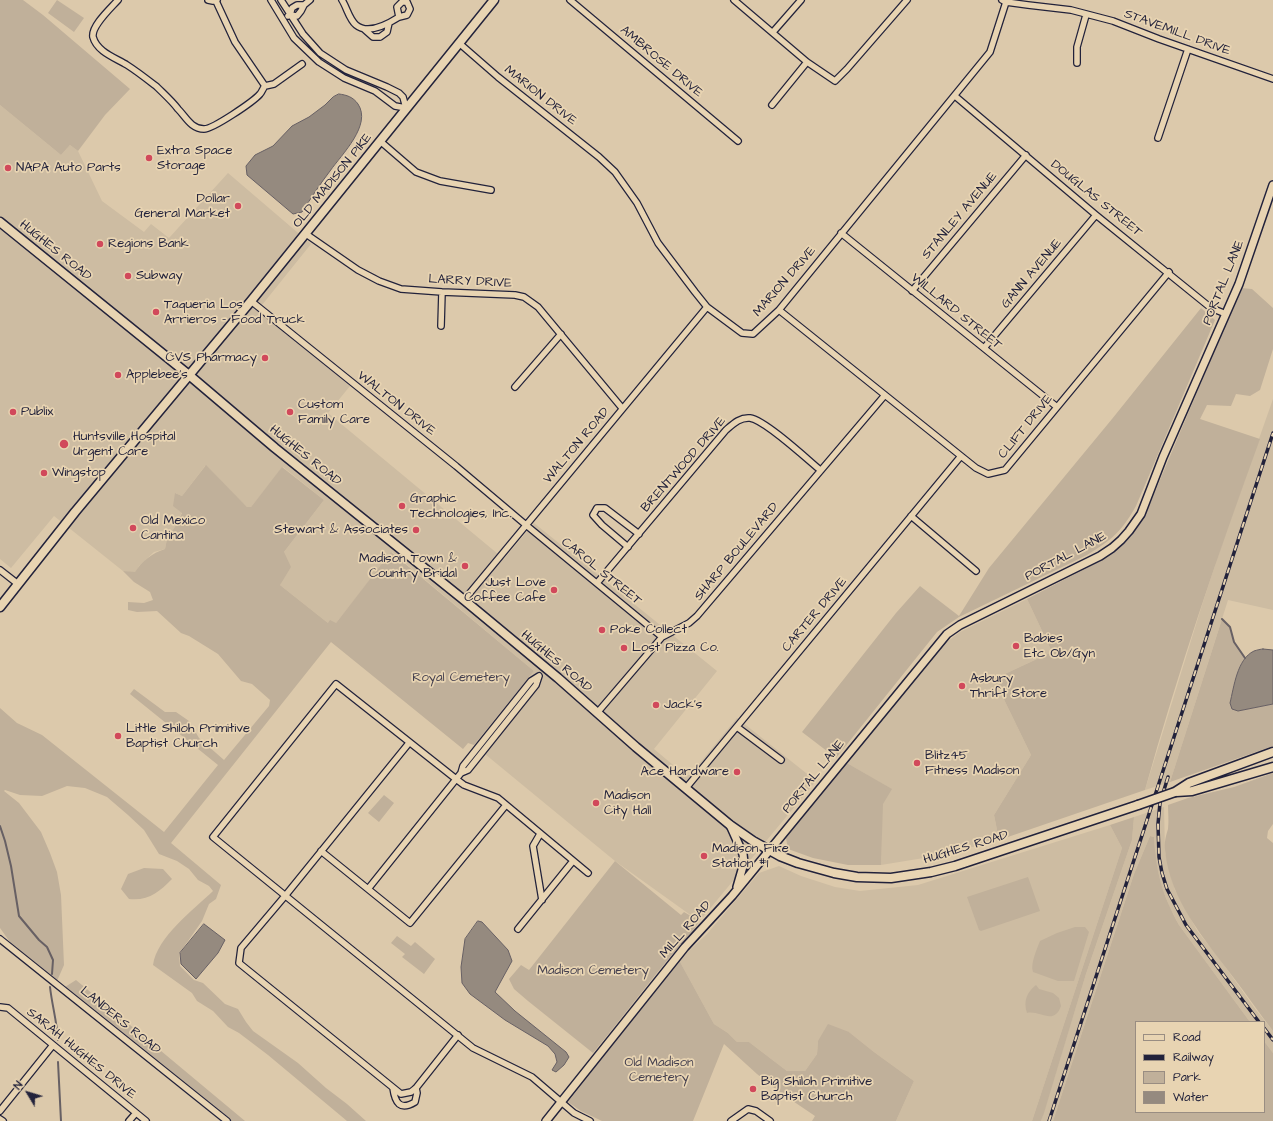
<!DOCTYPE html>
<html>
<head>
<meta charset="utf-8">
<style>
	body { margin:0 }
	#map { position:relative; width:1273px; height:1121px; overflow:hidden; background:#dcc9ab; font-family:"Architects Daughter",sans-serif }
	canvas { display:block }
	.legend { position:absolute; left:1135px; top:1021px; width:130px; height:92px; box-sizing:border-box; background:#e8d4b2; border:1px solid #998d82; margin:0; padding:5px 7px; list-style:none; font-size:12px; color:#22223b }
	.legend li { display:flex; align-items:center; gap:8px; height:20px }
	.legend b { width:20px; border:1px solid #998d82 }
	.north { position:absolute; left:8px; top:1073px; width:40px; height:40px; -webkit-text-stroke:3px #e8d4b2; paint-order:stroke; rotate:308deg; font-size:11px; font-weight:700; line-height:16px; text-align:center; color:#22223b }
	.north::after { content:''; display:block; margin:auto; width:14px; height:18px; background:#22223b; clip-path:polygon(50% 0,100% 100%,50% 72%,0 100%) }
</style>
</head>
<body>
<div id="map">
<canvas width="1273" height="1121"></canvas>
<ul class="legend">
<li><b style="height:5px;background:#e8d4b2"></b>Road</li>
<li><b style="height:5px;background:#22223b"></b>Railway</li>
<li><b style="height:11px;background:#c0b09a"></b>Park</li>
<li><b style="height:11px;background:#958a7f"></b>Water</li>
</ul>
<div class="north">N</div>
</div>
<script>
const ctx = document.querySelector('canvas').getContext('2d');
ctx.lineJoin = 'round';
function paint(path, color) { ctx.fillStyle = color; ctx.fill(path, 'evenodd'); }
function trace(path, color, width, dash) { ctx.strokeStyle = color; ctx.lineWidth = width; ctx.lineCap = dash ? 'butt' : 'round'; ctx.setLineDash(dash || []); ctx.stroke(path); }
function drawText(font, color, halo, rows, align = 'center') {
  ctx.font = font + ' "Architects Daughter",sans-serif'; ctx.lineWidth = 3.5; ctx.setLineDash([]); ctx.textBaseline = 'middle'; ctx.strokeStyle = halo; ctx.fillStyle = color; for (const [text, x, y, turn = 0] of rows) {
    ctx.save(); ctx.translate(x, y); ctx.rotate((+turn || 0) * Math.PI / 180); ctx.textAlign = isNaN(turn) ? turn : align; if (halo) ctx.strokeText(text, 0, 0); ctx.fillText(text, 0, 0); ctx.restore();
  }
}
const built = new Path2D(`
	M0,105L61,155L70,145L78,151L102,201L144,232L151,224L169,238L228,173L311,244L258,310L350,386L328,413L504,559L534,523L717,671L654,749L685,775H690L737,718L816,781L698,923L696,919L615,861L474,745L534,671L392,552L336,623H328L280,585L284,552L324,500L283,467L251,507H247L205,466L182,496L175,493L182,512L176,525L167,539L165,549L154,552L139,566L135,573L123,571L54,516L11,568L0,559Z
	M1273,399V610L1228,600L1170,782L1145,790L1202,605L1223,541Z
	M1027,599L1052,652L994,679L1031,755L994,815L999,840L942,855L881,865L882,804L891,789L847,763L943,645L960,632Z
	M1164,807L1165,851L1169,869L1175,890L1198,932L1216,954L1256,1010L1273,1031V1053L1264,1041V1022H1250L1179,925L1170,908L1161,885L1155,859L1154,837L1150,836L1134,874L1053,1121H1041L1086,974L1132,840L1134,817Z
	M1110,825L1122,848L1032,1121H896L914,1081L874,1052L849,1032L818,1041L817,1054L805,1071H787L749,1042H737L728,1033L714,1024L679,960L707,934L759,873L779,866L801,876L835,887L860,891L918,885Z`);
const green = new Path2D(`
	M0,0H23L43,15L130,89L105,115L78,151L70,145L61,155L0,105Z
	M57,0L84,18L74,32L48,13Z
	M1241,288L1252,289L1273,308V349L1260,390L1250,396L1236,394L1231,406L1207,405L1200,419L1260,439C1218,554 1178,671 1145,790L999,840L994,815L1031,755L994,679L1052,652L1027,599L1108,557C1124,545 1137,531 1146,513Z
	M1201,308L1215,320L1136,506C1122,531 1112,540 1087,555L959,617L937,632L836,758L802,732L896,613L920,586L959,616L989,568L1112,419Z
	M206,465L247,507H251L282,467L324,500L284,552L291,567L280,585L328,623L330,620L336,623L391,552L534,671L474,745L468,743L463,749L331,642L171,843L221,885L216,899L209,904L202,921L179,954L180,966L194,980L203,983L225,1004L238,1009L246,1022L253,1031L298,1063L326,1088L347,1104L366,1121H347L268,1055L239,1033L228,1027L213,1011L197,1001L192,993L153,965C157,937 193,910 213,891L209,886L198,880L189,869L177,861L159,854L144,830L128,815L107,797L85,788L67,786L42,796L20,795L5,790L4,791L19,803L41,832L50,853L57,872L61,895L64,965L57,981L15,949L0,928V708L17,723L42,735L164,832L218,765L130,694L134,689L165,712H176L189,721L199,738L224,760L269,706L270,700L252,684L241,681L218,654L189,636L181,633L157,611L137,612L128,610V602L144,603L153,600L150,592L134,582L123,571L135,572C142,561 152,553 165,549L167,539L176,525L182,513L173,506L175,493L182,496Z
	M1222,619L1230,627L1234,642L1245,658L1240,668L1230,703L1238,711L1273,704V746L1170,782Z
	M847,763L892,789L883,804L881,865H848L813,858L788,849L786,838Z
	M1273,773V824L1268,831L1267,838L1273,843V1031C1259,1013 1247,995 1233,977C1204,938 1170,901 1165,850C1164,842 1166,836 1168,829C1169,821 1168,812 1168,805L1188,798L1234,787Z
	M384,795L394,803L379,822L368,813Z
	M1134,817L1132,840L1086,974L1044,1113L1041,1121H1032L1122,848L1110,825Z
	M1150,836L1154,837C1156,872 1162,894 1179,925L1250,1022H1136V1112H1264V1041L1273,1053V1121H1053L1134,874Z
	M615,861L681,915L684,912L696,919L698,923L695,928C659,968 627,1012 593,1053L528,1001L514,989L509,979L521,965L529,970Z
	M144,868L163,869L172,879C159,892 149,901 129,899L121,889L128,874Z
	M1028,877L1040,911L981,931L979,930L967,897Z
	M1075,927H1085L1089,932L1074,981H1058L1033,972C1030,964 1037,949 1040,941L1057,933Z
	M397,936L411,946L415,942L435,959L424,974L402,957L405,954L391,943Z
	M679,960L714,1024L728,1033L737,1042H749L787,1071H805L817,1054L818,1041L828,1024L849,1032L874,1052L914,1081L896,1121H812L815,1116L778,1091L757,1074L724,1044L693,1121H602L581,1111L568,1102Z
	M76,980L245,1121H230L65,987Z
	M1036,985L1039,989L1053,993L1059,998L1061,1006C1054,1026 1040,1010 1027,1013C1023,1001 1027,992 1036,985Z`);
const water = new Path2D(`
	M339,94C347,95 353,97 358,104C372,125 342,154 330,171C320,184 311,198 302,212L293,214L247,175L246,166L255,155L273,146L292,126L309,117L325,105L333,97Z
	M1263,649L1273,650V704L1238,711L1232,709L1230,703C1234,687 1237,659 1254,651C1257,650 1261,649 1263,649Z
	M478,921L482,922L508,950L512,961L495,992L515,1011L566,1052L569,1057L564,1065L556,1072L552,1070L557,1062L555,1054L548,1046L505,1020L470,994L462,983L461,967L465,939Z
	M204,924L225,940L218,953L196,979L181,964L180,953Z`);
const stream = new Path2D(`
	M1222,619L1230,627L1234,642L1245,658
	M0,826L5,841L11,866L19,916L39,940L47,947L53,960L52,974
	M50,987C52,1005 57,1022 58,1040
	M58,1062L61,1121`);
const minor = new Path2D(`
	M118,0C111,8 91,26 93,37C97,52 116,58 127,65C138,72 148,80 157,87C164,94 172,101 178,109C186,117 191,129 204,129C213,129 253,102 260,94C262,92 263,88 265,86
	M208,0L213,1L217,0
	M271,0L294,38L319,62L344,78L375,91L395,106L406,108L403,97L399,93L387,87L346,70L320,53L303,34L281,0
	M342,0C347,8 349,19 356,25C368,35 388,24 399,17
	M570,0L738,141
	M734,0L807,62L835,81L847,69L907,0
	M1002,0L1006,2L1028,5L1071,10L1113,21L1159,39L1273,79
	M216,1L235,42L265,86
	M402,2H407L410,9L407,15L399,17L397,7Z
	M304,5L310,0
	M288,16L290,15L297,16L301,11L304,5H297L292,8L290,15
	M364,29L373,37H380L387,32L389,23
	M773,32L801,0
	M459,43L498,77L599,157L615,172L637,203L658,243L695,292L707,307L742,333L753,334L779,310L990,52L1006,2
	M1077,63V47L1086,15
	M265,86L274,84L302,64
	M955,96L1096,215L1211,308L1226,314
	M772,105L807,62
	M1158,138L1188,49
	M380,141L416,172L440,181L491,190
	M841,233L1057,407
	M306,234L358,270L379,281L401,289L442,292L515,295L524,297L538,307L622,408
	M912,291L1026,155
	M251,301L456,466L526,525L662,637
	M779,310L961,456L976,468L988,474L1005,470L1169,272
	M441,326L442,292
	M984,348L1096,215
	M515,387L561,334
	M911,516L976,571
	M628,547L602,525L593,515L597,508H605L639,534
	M0,570L18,584
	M597,583L726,430C733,424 740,417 750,418C765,420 807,459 820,470
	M464,600L707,307
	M597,713L662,637L689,623L697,616L885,395
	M737,727L781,760
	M409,743L285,896L241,948L239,963L401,1094L411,1092L416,1088L458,1035
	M686,788L961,456
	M540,834L533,846L542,900
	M321,851L410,923L506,805
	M588,873L498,798L464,785L456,779L336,684L213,837L473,1048L532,1077L574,1113L590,1121
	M368,889L461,773L463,766L531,681L539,676L536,685L468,770L461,773
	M518,929L573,861
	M0,939L227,1121
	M0,1007L8,1008L146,1121
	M393,1088C395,1103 400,1111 415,1102L417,1093L416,1088
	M0,1111L53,1045
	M0,1119L3,1121
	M129,1121L136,1113
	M731,1121L748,1109L756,1111L770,1121`);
const tertiary = new Path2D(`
	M730,825L743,854L744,863L737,887
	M546,1121L685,947L732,896L947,634L960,625L1100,556L1112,548L1121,540L1129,531L1141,514L1163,457L1239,284L1273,185`);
const secondary = new Path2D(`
	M0,222L189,375L275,448L464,600L558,678L636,747L730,825L753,841L780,856L798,863L834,873L857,877L891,878L931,872L955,866L1138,805
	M0,607L75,512L251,301L494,0
	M1175,792L1189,783L1273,752
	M1176,792L1192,791L1273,767`);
const rail = new Path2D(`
	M1168,777L1160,803L1158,824L1159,857L1162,873L1167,889L1186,925L1259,1022
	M1264,1028L1273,1040
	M1049,1121L1273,433`);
const secondaryBridge = new Path2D(`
	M1138,805L1175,792`);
const markers = [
	[149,158,4,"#d1495b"],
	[8,168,4,"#d1495b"],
	[238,206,4,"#d1495b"],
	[100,244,4,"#d1495b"],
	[128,276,4,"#d1495b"],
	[156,312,4,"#d1495b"],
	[265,358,4,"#d1495b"],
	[118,375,4,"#d1495b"],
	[13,412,4,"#d1495b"],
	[290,412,4,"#d1495b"],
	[64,444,5,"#d1495b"],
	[44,473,4,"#d1495b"],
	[402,506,4,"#d1495b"],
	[133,528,4,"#d1495b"],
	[416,530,4,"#d1495b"],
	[465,566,4,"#d1495b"],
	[554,590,4,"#d1495b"],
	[602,630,4,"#d1495b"],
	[1016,646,4,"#d1495b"],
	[624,648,4,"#d1495b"],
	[962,686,4,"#d1495b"],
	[656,705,4,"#d1495b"],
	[118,736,4,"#d1495b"],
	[917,763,4,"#d1495b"],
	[737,772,4,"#d1495b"],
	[596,803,4,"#d1495b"],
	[704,856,4,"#d1495b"],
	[753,1089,4,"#d1495b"]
];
const streetNames = [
	["STAVEMILL DRIVE",1177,33,20],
	["AMBROSE DRIVE",661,62,40],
	["MARION DRIVE",540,96,38],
	["OLD MADISON PIKE",333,181,-51],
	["DOUGLAS STREET",1096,199,39],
	["STANLEY AVENUE",960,216,-50],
	["HUGHES ROAD",55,251,39],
	["GANN AVENUE",1032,274,-50],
	["LARRY DRIVE",470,282,3],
	["MARION DRIVE",785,282,-49],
	["PORTAL LANE",1224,283,-68],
	["WILLARD STREET",956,312,39],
	["WALTON DRIVE",396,404,38],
	["CLIFT DRIVE",1026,427,-51],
	["WALTON ROAD",577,446,-50],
	["HUGHES ROAD",305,456,39],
	["BRENTWOOD DRIVE",684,465,-49],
	["SHARP BOULEVARD",737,552,-50],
	["PORTAL LANE",1066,557,-28],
	["CAROL STREET",601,572,39],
	["CARTER DRIVE",815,615,-50],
	["HUGHES ROAD",556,662,40],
	["PORTAL LANE",814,777,-51],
	["HUGHES ROAD",966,848,-17],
	["MILL ROAD",686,930,-49],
	["LANDERS ROAD",120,1021,39],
	["SARAH HUGHES DRIVE",81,1054,39]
];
const poiNames = [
	["Extra Space",157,151],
	["Storage",157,166],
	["NAPA Auto Parts",16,168],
	["Dollar",230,199,"right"],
	["General Market",230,214,"right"],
	["Regions Bank",108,244],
	["Subway",136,276],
	["Taqueria Los",164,305],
	["Arrieros - Food Truck",164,320],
	["CVS Pharmacy",257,358,"right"],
	["Applebee's",126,375],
	["Custom",298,405],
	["Family Care",298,420],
	["Publix",21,412],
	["Huntsville Hospital",73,437],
	["Urgent Care",73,452],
	["Wingstop",52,473],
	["Graphic",410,499],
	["Technologies, Inc.",410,514],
	["Old Mexico",141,521],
	["Cantina",141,536],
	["Stewart & Associates",408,530,"right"],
	["Madison Town &",457,559,"right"],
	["Country Bridal",457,574,"right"],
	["Just Love",546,583,"right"],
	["Coffee Cafe",546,598,"right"],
	["Poke Collect",610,630],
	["Babies",1024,639],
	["Etc Ob/Gyn",1024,654],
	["Lost Pizza Co.",632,648],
	["Asbury",970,679],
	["Thrift Store",970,694],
	["Jack's",664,705],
	["Little Shiloh Primitive",126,729],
	["Baptist Church",126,744],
	["Blitz45",925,756],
	["Fitness Madison",925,771],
	["Ace Hardware",729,772,"right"],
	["Madison",604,796],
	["City Hall",604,811],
	["Madison Fire",712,849],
	["Station #1",712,864],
	["Big Shiloh Primitive",761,1082],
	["Baptist Church",761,1097]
];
const parkNames = [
	["Royal Cemetery",461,678],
	["Madison Cemetery",593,971],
	["Old Madison",659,1063],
	["Cemetery",659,1078]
];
paint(built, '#cdbca2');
paint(green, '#c0b09a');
paint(water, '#958a7f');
trace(water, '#676064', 1);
trace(stream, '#676064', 2);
trace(minor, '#22223b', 8);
trace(tertiary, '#22223b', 10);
trace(secondary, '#22223b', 11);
trace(minor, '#e8d4b2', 5.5);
trace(tertiary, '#e8d4b2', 7);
trace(secondary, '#e8d4b2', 8);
trace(rail, '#22223b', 3.5);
trace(rail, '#e8d4b2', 2, [6]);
trace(secondaryBridge, '#22223b', 11, []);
trace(secondaryBridge, '#e8d4b2', 8);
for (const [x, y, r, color] of markers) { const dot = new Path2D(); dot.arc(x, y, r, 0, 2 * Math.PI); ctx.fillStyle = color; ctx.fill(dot); trace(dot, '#e8d4b2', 1.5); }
drawText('13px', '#22223b', '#e8d4b2', streetNames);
drawText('13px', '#22223b', '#e8d4b2', poiNames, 'left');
drawText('13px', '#423e4e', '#e8d4b2', parkNames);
</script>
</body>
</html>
